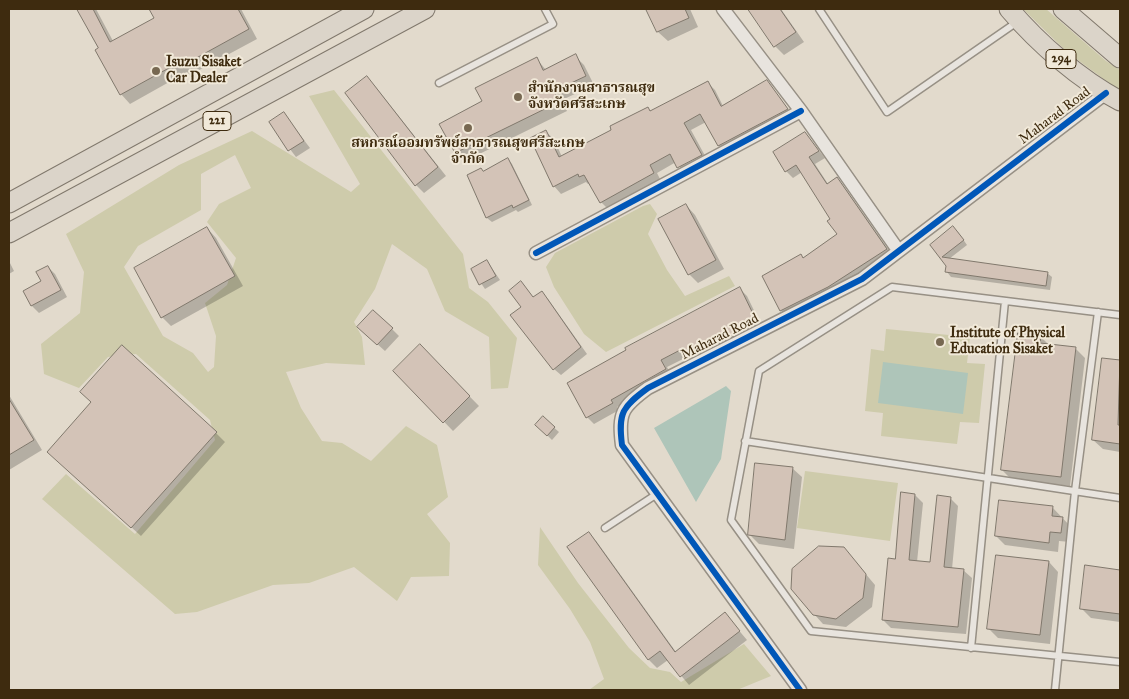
<!DOCTYPE html>
<html>
<head>
<meta charset="utf-8">
<style>
	body { margin:0 }
	#map { position:relative; width:1129px; height:699px; overflow:hidden; background:#e2dacc; font-family:"IM FELL Great Primer",serif }
	canvas { display:block }
	.frame { position:absolute; inset:0; border:10px solid #3e2b0f; pointer-events:none }
</style>
</head>
<body>
<div id="map">
<canvas width="1129" height="699"></canvas>
<div class="frame"></div>
</div>
<script>
const ctx = document.querySelector('canvas').getContext('2d');
ctx.lineJoin = 'round';
function paint(path, color) { ctx.fillStyle = color; ctx.fill(path, 'evenodd'); }
function trace(path, color, width, dash) { ctx.strokeStyle = color; ctx.lineWidth = width; ctx.lineCap = dash ? 'butt' : 'round'; ctx.setLineDash(dash || []); ctx.stroke(path); }
function drawText(font, color, halo, rows, align = 'center') {
  ctx.font = font + ' "IM FELL Great Primer","Noto Serif Thai",serif'; ctx.lineWidth = 4; ctx.setLineDash([]); ctx.textBaseline = 'middle'; ctx.strokeStyle = halo; ctx.fillStyle = color; for (const [text, x, y, turn = 0] of rows) {
    ctx.save(); ctx.translate(x, y); ctx.rotate((+turn || 0) * Math.PI / 180); ctx.textAlign = isNaN(turn) ? turn : align; if (halo) ctx.strokeText(text, 0, 0); ctx.fillText(text, 0, 0); ctx.restore();
  }
}
const green = new Path2D(`
	M1023,9H1046L1106,61L1120,70V91L1067,52Z
	M334,90L463,254L469,288L488,302L517,338L508,388L491,389L489,337L445,311L427,269L392,244L375,289L354,322L362,337L365,365L326,363L286,372L301,408L322,441L342,443L371,461L406,426L437,445L448,497L427,514L450,543L449,576L411,577L397,601L354,567L309,583L273,585L197,612L175,614L42,499L66,474L135,534L215,440L210,420L136,354L108,357L79,388L44,374L41,344L80,313L84,272L66,234L179,165L252,131L351,192L360,184L309,96ZM235,155L251,188L219,204L207,222L236,258L227,285L205,303L216,336L214,367L208,372L193,353L163,336L124,267L138,246L201,210V174Z
	M650,204L657,214L648,234L667,270L685,296L729,276L735,286L606,352L584,334L554,287L546,267L555,253L643,206Z
	M886,329L970,337L967,363L985,364L979,423L960,422L957,444L881,436L883,413L865,411L871,349L884,351Z
	M805,471L898,483L890,541L797,528Z
	M540,527L578,583L629,648L650,668L670,672L681,682L744,644L771,676L737,690H589L604,679L590,642L570,609L538,565Z`);
const water = new Path2D(`
	M883,362L968,373L963,414L878,403Z
	M726,386L731,391L721,459L696,502L654,428Z`);
const shadow = new Path2D(`
	M79,9H96L113,41L155,18L150,9H241L257,39L190,75L187,72L130,104L121,94Z
	M648,9H690L698,27L668,41L658,32Z
	M749,9H781L804,42L784,55L775,46Z
	M575,56L584,65L594,85L562,100L567,111L465,161L456,152L484,102L536,58L546,70Z
	M767,81L794,117L726,153L719,146L706,122L691,130L709,163L686,175L676,162L657,173L661,181L609,210L601,202L590,183L588,184L586,182L561,194L554,186L546,132L554,139L562,157L613,130L647,108L652,112L708,83L715,90L723,106Z
	M375,86L446,176L424,193L416,185Z
	M284,114L310,148L296,157L270,123Z
	M805,133L825,158L815,164L828,184L837,178L843,185L893,256L788,317L781,310L801,256L804,258L838,234L832,219L802,172L793,178L786,171Z
	M508,159L512,164L532,205L518,212L516,210L492,222L487,218L469,176L484,172Z
	M686,205L695,215L724,269L698,283L689,274Z
	M207,228L216,238L243,286L171,326L162,317Z
	M958,232L967,245L949,259L1047,273L1052,277L1050,290L951,277L947,272V266L931,245Z
	M9,261L14,271L9,274Z
	M487,261L500,280L485,289L472,270Z
	M48,267L55,274L67,297L39,313L32,306Z
	M521,283L534,298L541,293L548,299L587,354L561,375L554,369L523,307Z
	M740,289L747,296L763,329L697,363L689,356L667,367L672,377L617,407L619,410L594,424L587,417L628,351Z
	M392,329L399,336L385,351L366,334Z
	M1041,337L1049,345L1075,348L1085,358L1070,486L1011,479L1002,470Z
	M420,346L479,406L453,431L395,371Z
	M1104,360L1120,362V452L1103,449L1093,440Z
	M9,395L42,450L9,470Z
	M92,403L216,433L225,442L141,536L59,462Z
	M543,418L559,432L552,440L537,425Z
	M792,468L802,477L794,549L759,544L749,534Z
	M915,495L923,503L917,562L931,564L950,498L958,506L952,569L963,570L972,578L966,634L891,628L883,620L896,560Z
	M1052,507L1072,528L1070,542L1059,541L1058,552L1005,545L996,536Z
	M589,533L597,542L676,652L725,614L747,640L689,685L668,660L657,668L649,660L569,548Z
	M844,548L875,585L872,607L846,627L823,624L814,614Z
	M1049,562L1058,572L1050,644L998,638L988,628Z
	M1087,566L1120,571V622L1091,618L1081,608Z`);
const building = new Path2D(`
	M77,9H93L110,42L154,18L149,9H238L249,29L180,67L178,63L120,95L95,50L98,48Z
	M646,9H685L689,18L657,32Z
	M748,9H780L796,32L774,47Z
	M576,54L586,76L554,91L559,102L455,153L439,124L482,101L475,88L537,57L543,70Z
	M367,76L438,167L415,186L345,93Z
	M767,80L788,109L718,146L700,114L684,123L702,155L677,168L670,154L650,165L654,173L600,203L584,175L579,177L578,174L553,187L530,138L546,130L559,157L611,130L610,126L648,107L650,111L708,81L721,106Z
	M284,112L304,141L288,151L269,122Z
	M805,132L819,151L809,157L827,184L837,177L887,249L828,287L780,311L762,276L801,254L803,258L837,234L827,221L830,219L796,165L785,172L773,152Z
	M508,158L529,200L513,208L512,205L486,218L467,175L481,168L483,171Z
	M686,204L716,260L688,275L658,219Z
	M953,226L964,240L942,257L1048,272L1046,286L945,272L946,266L930,245Z
	M207,227L235,276L161,318L134,268Z
	M487,260L496,276L479,285L471,269Z
	M48,266L61,290L31,306L23,291L41,281L36,272Z
	M521,281L533,297L542,291L581,347L553,370L510,315L521,307L509,291Z
	M740,287L757,322L689,357L684,348L661,360L666,369L611,400L613,403L586,418L567,383L626,350L625,348Z
	M373,310L393,328L377,345L357,327Z
	M1018,333L1041,336L1040,343L1076,347L1061,477L1001,470Z
	M420,344L470,396L443,423L393,371Z
	M122,345L217,432L131,528L47,452L91,402L80,392Z
	M1102,358L1120,360L1118,425H1120V444L1092,440Z
	M9,399L34,440L9,455Z
	M543,416L555,427L547,436L535,425Z
	M755,463L793,467L785,540L748,535Z
	M901,492L915,494L909,560L930,562L937,495L951,497L944,567L964,569L958,627L882,620L888,558L895,559Z
	M999,500L1053,506L1052,516L1063,517L1061,533L1050,532L1049,543L995,536Z
	M589,532L675,652L725,612L740,631L680,677L660,651L648,660L567,547Z
	M819,546L844,547L866,574L863,598L836,619L813,615L791,589L792,569Z
	M996,555L1049,561L1040,635L987,629Z
	M1085,565L1120,570V614L1080,609Z`);
const service = new Path2D(`
	M819,9L887,112L1017,22
	M439,83L553,24L545,9
	M1120,315L892,287L759,371L731,520L811,631L1120,662
	M745,441L1120,498
	M605,528L657,494
	M971,648L1005,301
	M1055,690L1075,491L1098,312`);
const minor = new Path2D(`
	M723,9L801,111L898,250
	M536,253L801,111
	M800,690L622,445C618,413 622,407 648,388L862,279L1106,93`);
const primary = new Path2D(`
	M1009,9C1039,44 1079,79 1120,101
	M1063,9L1120,58
	M9,203L364,9
	M9,233L425,9`);
const cycleway = new Path2D(`
	M536,253L801,111
	M800,690L622,445C618,413 622,407 648,388L862,279L1106,93`);
const markers = [
	[156,71,5,"#776851"],
	[518,97,5,"#776851"],
	[468,128,5,"#776851"],
	[940,342,5,"#776851"]
];
const shields = [
	[1061,59,30],
	[217,121,28]
];
const shieldNames = [
	["294",1061,59],
	["221",217,121]
];
const poiNames = [
	["Isuzu Sisaket",166,63],
	["Car Dealer",166,79],
	["สำนักงานสาธารณสุข",528,89],
	["จังหวัดศรีสะเกษ",528,105],
	["สหกรณ์ออมทรัพย์สาธารณสุขศรีสะเกษ",468,144,"center"],
	["จำกัด",468,160,"center"],
	["Institute of Physical",950,334],
	["Education Sisaket",950,350]
];
const streetNames = [
	["Maharad Road",1055,116,-37],
	["Maharad Road",720,337,-27]
];
paint(green, '#cecbab');
paint(water, '#aec5b9');
paint(shadow, '#0003');
paint(building, '#d3c3b7');
trace(building, '#80786c', 1);
trace(service, '#979085', 9);
trace(minor, '#979085', 15);
trace(primary, '#80786c', 21);
trace(service, '#e8e4de', 6);
trace(minor, '#e8e4de', 12);
trace(primary, '#dbd4c9', 19);
trace(cycleway, '#0057b8', 6);
for (const [x, y, r, color] of markers) { const dot = new Path2D(); dot.arc(x, y, r, 0, 2 * Math.PI); ctx.fillStyle = color; ctx.fill(dot); trace(dot, '#f1e9d9', 2); }
for (const [x, y, w] of shields) { const box = new Path2D(); box.roundRect(x - w / 2, y - 9.5, w, 19, 4); ctx.fillStyle = '#f1e9d9'; ctx.fill(box); trace(box, '#3e2b0f', 1); }
drawText('bold 12px', '#3e2b0f', null, shieldNames);
drawText('bold 14px', '#3e2b0f', '#f1e9d9', poiNames, 'left');
drawText('14px', '#3e2b0f', '#f1e9d9', streetNames);
</script>
</body>
</html>
